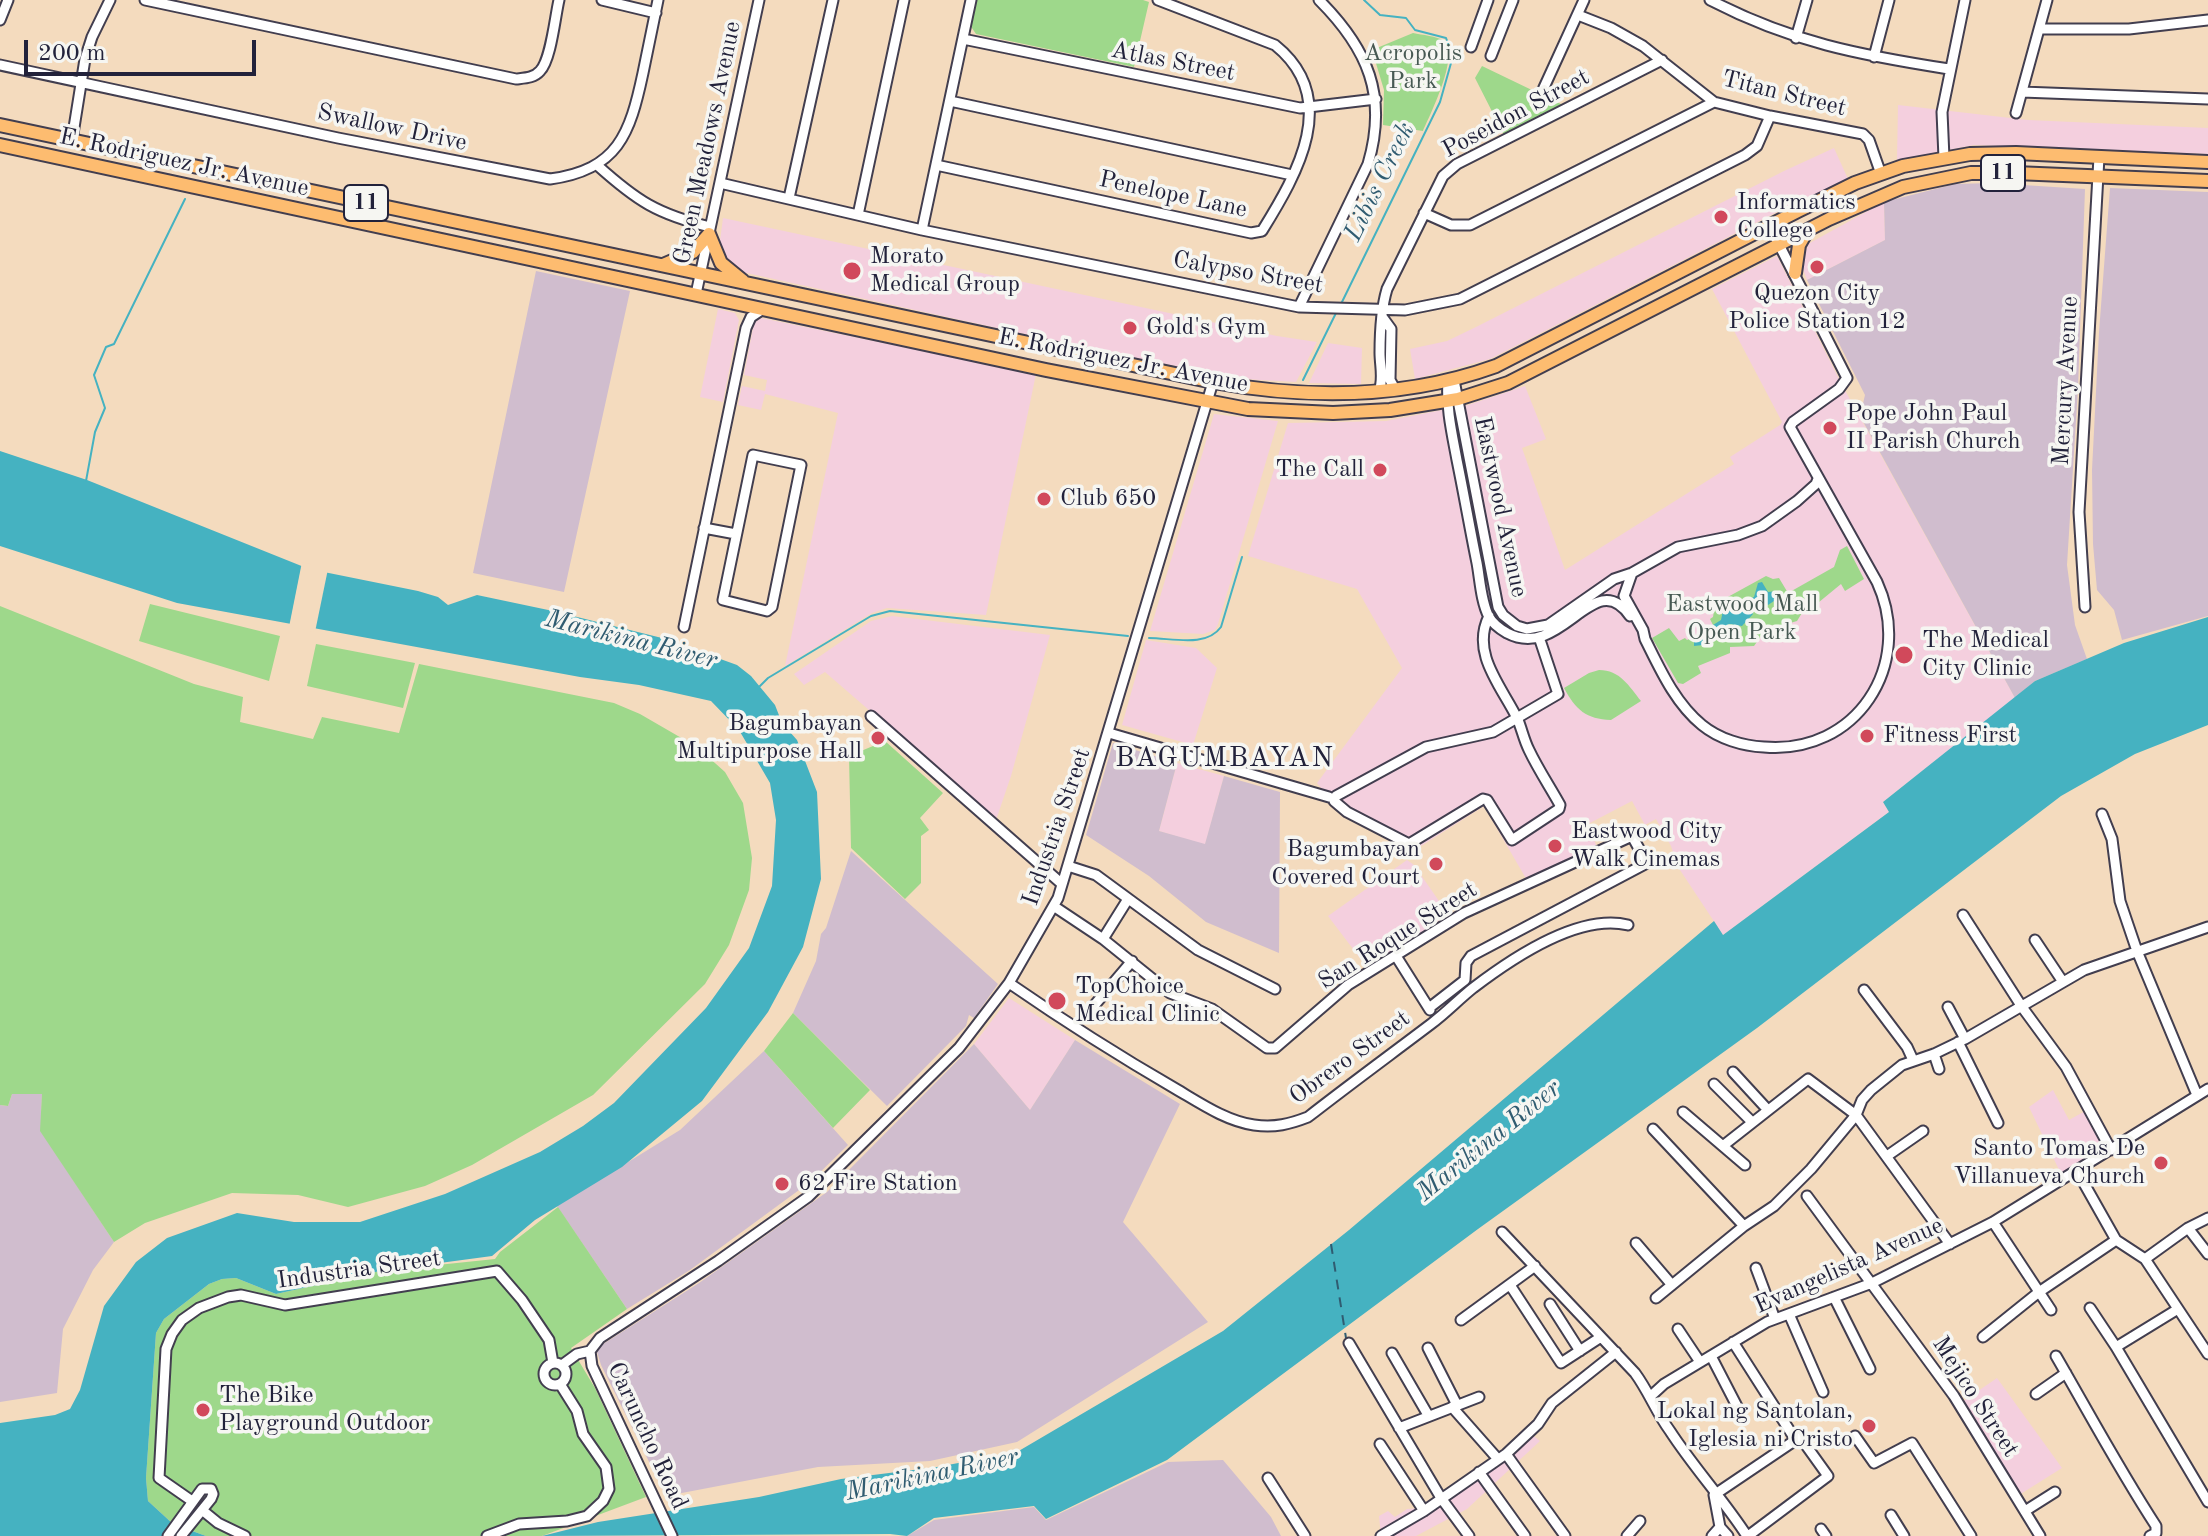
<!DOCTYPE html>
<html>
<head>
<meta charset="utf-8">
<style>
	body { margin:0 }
	#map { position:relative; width:2208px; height:1536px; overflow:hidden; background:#f4dbbe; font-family:"Old Standard TT",serif }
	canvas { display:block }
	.scale { position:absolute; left:24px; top:40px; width:232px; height:36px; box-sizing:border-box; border:4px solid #22223b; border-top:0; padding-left:10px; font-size:24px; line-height:28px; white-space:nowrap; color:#22223b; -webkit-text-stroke:6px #f6f6f2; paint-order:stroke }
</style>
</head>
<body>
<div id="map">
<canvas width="2208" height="1536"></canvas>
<div class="scale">200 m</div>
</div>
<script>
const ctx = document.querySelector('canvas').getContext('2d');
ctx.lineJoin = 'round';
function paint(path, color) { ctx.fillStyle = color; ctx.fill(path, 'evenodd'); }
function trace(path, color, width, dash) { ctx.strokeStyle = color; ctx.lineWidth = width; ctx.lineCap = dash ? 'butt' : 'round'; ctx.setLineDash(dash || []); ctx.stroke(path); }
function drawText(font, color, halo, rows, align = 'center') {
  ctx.font = font + ' "Old Standard TT",serif'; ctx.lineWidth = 7; ctx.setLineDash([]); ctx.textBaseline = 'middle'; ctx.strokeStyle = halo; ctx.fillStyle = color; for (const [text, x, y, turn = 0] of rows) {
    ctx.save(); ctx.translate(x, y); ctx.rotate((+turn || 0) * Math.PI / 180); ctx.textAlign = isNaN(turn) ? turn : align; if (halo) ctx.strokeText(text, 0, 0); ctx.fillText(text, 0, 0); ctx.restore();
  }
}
const built = new Path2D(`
	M1898,105L2028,120L2208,128V154L1974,145L1897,160Z
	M1834,148L1848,179L1775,213L1490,359L1415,379L1410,349L1447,341L1476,327L1784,171Z
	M1884,202L1885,240L1807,280L1801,264L1808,244Z
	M723,218L1277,336L1317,342L1296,382L1243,379L1134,358L742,272L727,263L719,248Z
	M1777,256L1841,383L2015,698L1883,802L1889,812L1723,935L1678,867L1671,846L1656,819L1645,825L1632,801L1588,824L1598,850L1528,882L1484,806L1410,853L1341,812L1317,783L1402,668L1357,589L1248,556L1288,423L1386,421L1468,405L1525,386L1546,439L1522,448L1565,570L1734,464L1730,457L1780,425L1782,422L1712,289Z
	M718,309L735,313L739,320L723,402L700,397Z
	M761,318L1036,374L986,615L887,608L872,613L785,666L838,413L765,394L761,410L738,405L742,386L765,391L767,380L744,375L754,323Z
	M1328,343L1362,348L1361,384L1309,383Z
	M1214,414L1278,421L1218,624L1215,630L1203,634L1150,631Z
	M892,616L1050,635L1011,776L996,820L825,672L804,685L794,674L871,621Z
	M1146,640L1196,648L1217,668L1193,745L1122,725Z
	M1177,763L1224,776L1205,845L1159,831Z
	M1407,860L1414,865L1448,914L1369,970L1328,916Z
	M1009,998L1075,1040L1030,1110L974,1044Z
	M2053,1090L2069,1120L2087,1110L2108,1146L2061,1174L2029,1107Z
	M1997,1378L2062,1468L2019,1495L1962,1402Z
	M1526,1430L1540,1441L1467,1509L1416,1536H1381L1379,1516L1388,1511L1395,1517L1407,1509L1422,1508L1499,1455Z`);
const industrial = new Path2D(`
	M1992,183L2085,189L2078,388L2067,565L2075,625L2087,659L2035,681L2015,698L1860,416L1865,395L1807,280L1885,240L1884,202L1955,184Z
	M2110,188L2208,192V616L2122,640L2114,610L2097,590L2093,544L2092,470L2099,332Z
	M536,271L630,291L564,592L473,573Z
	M1113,743L1177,763L1159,831L1205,844L1224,776L1280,792L1279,953L1206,922L1149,876L1086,835Z
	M851,851L998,984L974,1018L969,1015L966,1026L887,1106L793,1013L816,961L821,934L826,928Z
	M1075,1040L1180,1104L1123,1222L1208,1322L1017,1442L930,1461L818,1467L666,1496L601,1365L597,1352L600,1346L699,1283L827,1192L974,1044L1030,1110Z
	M764,1051L848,1145L810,1182L690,1270L627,1309L557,1206L680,1130Z
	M12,1094H42L41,1131L114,1242L93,1270L63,1329L57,1393L0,1402V1105L8,1106Z
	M1223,1460L1271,1517L1281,1536H907L934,1520L1034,1507L1046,1520L1168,1462Z`);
const green = new Path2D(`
	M975,0H1143L1149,2L1134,67L976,34L970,25Z
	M1413,33C1422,35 1437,36 1444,41C1460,55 1430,115 1423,131L1383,125L1384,90L1372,50Z
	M1482,66L1563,105L1504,135L1475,78Z
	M1847,546L1864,579L1845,591L1841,584L1813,607L1808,603L1797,621L1780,626L1769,625L1754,646L1730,647V653L1698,666L1701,673L1683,684L1678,683L1652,638L1669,628L1679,641L1685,638L1687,640L1713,625L1710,619L1713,617L1715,604L1766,576L1773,579L1779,578L1788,593L1834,567L1840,550Z
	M150,604L280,636L269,681L139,641Z
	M0,606L194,684L243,697L240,722L313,739L322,717L399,733L419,664L614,703L640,714L697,747L725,772L743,803L752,858L749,890L729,945L705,984L593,1095L472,1165L425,1186L348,1207L298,1195L232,1193L145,1223L114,1242L40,1131L42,1094H12L8,1106L0,1105Z
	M316,644L415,663L403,708L307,686Z
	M1599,670C1620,670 1629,686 1641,701L1611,720C1586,719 1576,710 1564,688L1589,673Z
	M885,741L943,793L920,818L929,830L921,836V883L905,899L851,848L849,756Z
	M793,1013L870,1090L833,1128L764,1051Z
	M558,1207L627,1309L571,1348L595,1388L646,1497L542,1536H206L173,1524L148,1501L146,1478L156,1333L164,1319L209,1284L222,1279L236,1278L276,1294L380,1271L495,1259L500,1252Z`);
const water = new Path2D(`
	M0,451L87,480L309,569L418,591L438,597L448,605L477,595L553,611L662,638L737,665L751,676L775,705L782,723L797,740L817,792L821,879L803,947L768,1012L702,1101L622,1167L535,1220L492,1256L380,1271L276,1294L236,1278L222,1279L209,1284L164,1319L156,1333L146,1478L148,1501L173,1524L206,1536H0V1423L55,1415L70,1409L80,1390L104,1306L136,1262L167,1238L237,1213L294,1222H360L445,1194L540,1152L583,1126L614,1103L706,1008L749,948L772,886L776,820L770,783L739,730L711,701L639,685L580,677L177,603L0,546Z
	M1762,582L1768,592L1778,591L1780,597L1768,605L1764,601L1756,600L1751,608L1753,614L1742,626L1729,624L1703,645L1694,646V637L1721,620L1725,601L1741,602L1754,597L1758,583Z
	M2208,617V725L2135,754L2061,796L1757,1028L1478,1229L1167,1460L1046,1519L1034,1506L934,1518L907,1536L890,1534L542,1536L598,1522L759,1497L841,1479L937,1467L1017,1452L1223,1331L1349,1230L1714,921L1723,935L1889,812L1883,802L2035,681L2124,643Z`);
const pier = new Path2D(`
	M302,562L328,569L315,632L289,627Z`);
const stream = new Path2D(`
	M1341,304L1440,102L1453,56L1446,38L1415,30L1406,18L1380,15L1364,0
	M1303,380L1336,313
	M86,481L95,432L105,408L94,375L106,347L114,344L185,199
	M1149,638C1172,638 1206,648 1221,627L1242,557
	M760,686L768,678L871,616L890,611L1128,636`);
const ferry = new Path2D(`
	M1331,1244L1346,1338`);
const minor = new Path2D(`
	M145,0L516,79C525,78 534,78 540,71C551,60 555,17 559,0
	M602,0L656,13
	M1710,0C1791,42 1859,55 1949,69
	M1578,15L1611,28L1643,46L1714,102L1770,116L1863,134L1869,140L1881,174
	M0,20L8,0
	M2040,29H2129L2208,20
	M1796,38L1807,0
	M963,39L1300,108L1376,99
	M1471,47L1488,0
	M1491,56L1513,0
	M1874,57L1889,0
	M0,65L338,138L550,179C618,170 630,134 643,73C648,49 653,24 658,0
	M2022,92L2208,99
	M1541,94L1584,0
	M950,101L1292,175
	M2016,113L2047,0
	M72,140L85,59L92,37L110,0
	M1944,158L1942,112L1965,0
	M597,165C637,201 657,214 710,227
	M936,165L1251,233L1262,231C1298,173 1341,98 1275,45L1158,0
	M720,183L922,230L1299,307L1405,310L1460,299L1745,155L1757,146L1770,116
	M789,198L833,0
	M1424,213L1451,225H1470L1714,102
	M858,215L904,0
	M922,230L971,0
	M696,294L759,0
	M1299,307L1368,164C1388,96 1368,49 1319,0
	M1383,318L1391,329L1390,380L1395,389
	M1454,380L1498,607L1503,615L1517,626L1527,629L1548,625L1614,579L1632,573L1678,547L1738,535L1762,526L1797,501L1816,484L1818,479
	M1448,381C1446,408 1452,433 1457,460C1464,494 1470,529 1477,563C1480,579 1481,602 1489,617C1493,624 1500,629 1507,633C1562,662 1594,564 1630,616
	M1379,391C1384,379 1380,366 1380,353C1380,331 1381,309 1387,289L1443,176L1457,164L1662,60
	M753,455L801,465L772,607L767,611L723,600Z
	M704,528L736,534
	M1632,573L1624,596L1643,630L1645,639C1660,669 1675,703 1702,725C1719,739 1743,746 1764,747C1856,755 1915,665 1877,582L1790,427L1793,422L1839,389L1847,378L1769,225
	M2085,607L2079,512L2099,157
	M684,627L746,328L751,317L763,309
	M871,716L1062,884
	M1109,733L1329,797
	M1336,796L1426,747L1493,732L1558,694L1539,637
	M1334,801L1347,812L1409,844L1483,799L1487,800L1512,840L1559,809L1560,805C1550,787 1538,769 1529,750C1524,740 1522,730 1518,720C1503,688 1470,654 1489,616
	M2102,814L2112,839L2120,901L2137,951L2197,1095
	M1068,866L1096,875L1198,950L1275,989
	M1055,907L1103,939L1170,993L1212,1009L1267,1048H1275L1348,985L1464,913L1632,836L1647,863L1471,956L1466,963L1465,980L1429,1008
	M1963,915L2022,1007L2066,1067L2111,1150
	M1103,939L1128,899
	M2035,940L2063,982
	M1396,956L1430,1010
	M1009,983C1064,1021 1119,1056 1176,1089C1200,1103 1226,1121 1254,1125C1275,1128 1290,1124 1308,1117C1349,1085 1390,1055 1431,1024C1446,1013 1458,1000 1473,988C1511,959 1579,913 1628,925
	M1864,990L1907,1047L1913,1060
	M1948,1007L1965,1039
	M1092,1008L1132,961
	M1958,1042L1998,1123
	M1934,1054L1939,1069
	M1733,1072L1767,1109
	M1714,1084L1752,1122
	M1683,1112L1745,1165
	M1653,1129L1744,1226
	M1724,1145L1808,1079L1856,1115L1950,1244
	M1887,1156L1923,1131
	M2077,1171L2116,1240L2145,1259L2208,1354
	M1807,1196L1954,1396L2040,1536
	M1993,1222L2051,1310
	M2188,1228L2208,1254
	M1502,1232L1635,1373C1649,1392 1656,1412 1670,1431C1694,1468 1723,1499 1747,1536
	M1636,1243L1672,1285
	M2145,1259L2188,1228L2208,1218
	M1756,1268L1775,1319
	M1510,1285L1561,1363L1601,1337
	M1834,1297L1870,1369
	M1656,1298L1744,1226L1774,1206L1811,1169L1856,1115L1862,1100L1871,1090L1902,1065L1934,1054L1965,1039L2084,970L2208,927
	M1550,1304L1580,1351
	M2090,1308L2116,1347L2208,1502
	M1789,1314L1823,1392
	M1461,1320L1535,1266
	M1678,1329L1700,1362
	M1983,1337L2039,1292L2116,1240
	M1733,1342L1795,1439
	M1349,1343L1441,1498L1469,1536
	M2116,1347L2178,1309
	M1428,1348L1457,1405
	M590,1351L592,1366L672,1536
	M1392,1353L1428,1415
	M1711,1356L1741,1414
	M2056,1356C2089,1413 2120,1471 2156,1526V1533L2150,1536
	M544 1374a11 11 0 1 1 22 0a11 11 0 1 1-22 0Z
	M562,1365L577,1354L590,1351L600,1338L718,1261L808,1197L959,1048L1009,983L1058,898L1213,382
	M2036,1394L2066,1373
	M1652,1395L1664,1384L1767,1322L1872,1283L1993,1222L2208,1089
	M1452,1407L1497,1458
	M1399,1428L1479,1397
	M1855,1436L1874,1463L1912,1443L1971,1536
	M1380,1444L1424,1511
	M1506,1454L1565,1536
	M1479,1472L1525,1536
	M1268,1478L1305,1536
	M1714,1495L1800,1437L1828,1476L1748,1536
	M1714,1495L1720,1527L1728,1536
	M192,1501L159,1478L166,1349L172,1334L182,1320L199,1308L228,1297L241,1295L285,1305L497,1271L522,1300L549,1340L553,1363
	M202,1510L218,1523L245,1536
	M2025,1511L2055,1492
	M1891,1515L1904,1536
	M1821,1529L1826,1536
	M168,1536L202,1489H211L213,1494L211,1499L181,1536
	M487,1536L519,1524L567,1521L587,1516L603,1501L609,1489L606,1467L583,1434L577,1411L560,1384
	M1381,1536L1424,1511L1506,1454L1538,1424L1552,1403L1616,1352
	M1627,1536L1640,1521
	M1712,1536L1720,1527`);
const major = new Path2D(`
	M0,125L1213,382C1307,399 1405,399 1496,366L1798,211L1855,183L1903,166L1970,154L2016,153L2208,162
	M0,145L1046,370L1248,409L1333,413L1390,410L1458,399L1508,383L1829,219L1903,187L1971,173H2015L2208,181
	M709,234L721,263L743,281
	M663,265L693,252L709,234
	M1795,273L1799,245L1807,231`);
const markers = [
	[1721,217,8,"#d1495b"],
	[1817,267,8,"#d1495b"],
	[852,271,10,"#d1495b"],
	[1130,328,8,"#d1495b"],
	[1830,428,8,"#d1495b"],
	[1380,470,8,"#d1495b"],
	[1044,499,8,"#d1495b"],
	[1904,655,10,"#d1495b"],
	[1867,736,8,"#d1495b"],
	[878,738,8,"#d1495b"],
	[1555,846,8,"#d1495b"],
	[1436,864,8,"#d1495b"],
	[1057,1001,10,"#d1495b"],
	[2161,1163,8,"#d1495b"],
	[782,1184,8,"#d1495b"],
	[203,1410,8,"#d1495b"],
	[1869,1426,8,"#d1495b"]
];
const shields = [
	[2003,173,44],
	[366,203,44]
];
const shieldNames = [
	["11",2003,173],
	["11",366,203]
];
const parkNames = [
	["Acropolis",1413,54],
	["Park",1413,82],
	["Eastwood Mall",1742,605],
	["Open Park",1742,633]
];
const streetNames = [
	["Atlas Street",1173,62,11],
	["Titan Street",1784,94,14],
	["Poseidon Street",1516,114,-28],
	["Swallow Drive",392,128,12],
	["Green Meadows Avenue",708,143,-78],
	["E. Rodriguez Jr. Avenue",184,163,12],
	["Penelope Lane",1173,195,12],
	["Calypso Street",1248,273,10],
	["E. Rodriguez Jr. Avenue",1123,361,11],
	["Mercury Avenue",2066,381,-87],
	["Eastwood Avenue",1500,507,78],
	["Industria Street",1057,827,-71],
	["San Roque Street",1398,936,-32],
	["Obrero Street",1350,1058,-36],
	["Evangelista Avenue",1849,1266,-24],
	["Industria Street",359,1270,-8],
	["Mejico Street",1975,1397,57],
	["Caruncho Road",647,1436,65]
];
const poiNames = [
	["Informatics",1737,203],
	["College",1737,231],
	["Morato",870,257],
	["Medical Group",870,285],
	["Quezon City",1817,294,"center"],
	["Police Station 12",1817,322,"center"],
	["Gold's Gym",1146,328],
	["Pope John Paul",1846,414],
	["II Parish Church",1846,442],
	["The Call",1364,470,"right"],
	["Club 650",1060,499],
	["The Medical",1922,641],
	["City Clinic",1922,669],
	["Bagumbayan",862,724,"right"],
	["Multipurpose Hall",862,752,"right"],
	["Fitness First",1883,736],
	["Eastwood City",1571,832],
	["Walk Cinemas",1571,860],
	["Bagumbayan",1420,850,"right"],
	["Covered Court",1420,878,"right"],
	["TopChoice",1075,987],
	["Medical Clinic",1075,1015],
	["Santo Tomas De",2145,1149,"right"],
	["Villanueva Church",2145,1177,"right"],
	["62 Fire Station",798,1184],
	["The Bike",219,1396],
	["Playground Outdoor",219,1424],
	["Lokal ng Santolan,",1853,1412,"right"],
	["Iglesia ni Cristo",1853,1440,"right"]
];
const waterNames = [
	["Libis Creek",1380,182,-64],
	["Marikina River",631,640,14],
	["Marikina River",1489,1141,-39],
	["Marikina River",932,1475,-12]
];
const quarterNames = [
	["BAGUMBAYAN",1225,759]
];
paint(built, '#f4cfde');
paint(industrial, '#d0bdce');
paint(green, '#9ed88b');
paint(water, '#45b2c1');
paint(pier, '#f4dbbe');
trace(stream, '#45b2c1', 2);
trace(ferry, '#305c71', 2, [10, 8]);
trace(minor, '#423e4f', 13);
trace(major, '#423e4f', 16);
trace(minor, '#fff', 9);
trace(major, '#fdbc70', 12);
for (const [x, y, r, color] of markers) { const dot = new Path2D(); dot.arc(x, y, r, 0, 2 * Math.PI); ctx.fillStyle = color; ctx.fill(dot); trace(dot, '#f6f6f2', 3); }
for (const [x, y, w] of shields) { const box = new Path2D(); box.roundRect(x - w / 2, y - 18, w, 36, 6); ctx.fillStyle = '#f6f6f2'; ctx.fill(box); trace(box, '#22223b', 2); }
drawText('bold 22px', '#22223b', null, shieldNames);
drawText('24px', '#475953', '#f6f6f2', parkNames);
drawText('24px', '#22223b', '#f6f6f2', streetNames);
drawText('24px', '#22223b', '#f6f6f2', poiNames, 'left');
drawText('italic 26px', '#305c71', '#f6f6f2', waterNames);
ctx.letterSpacing = '2px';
drawText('28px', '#22223b', '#f6f6f2', quarterNames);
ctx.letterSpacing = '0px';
</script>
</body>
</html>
